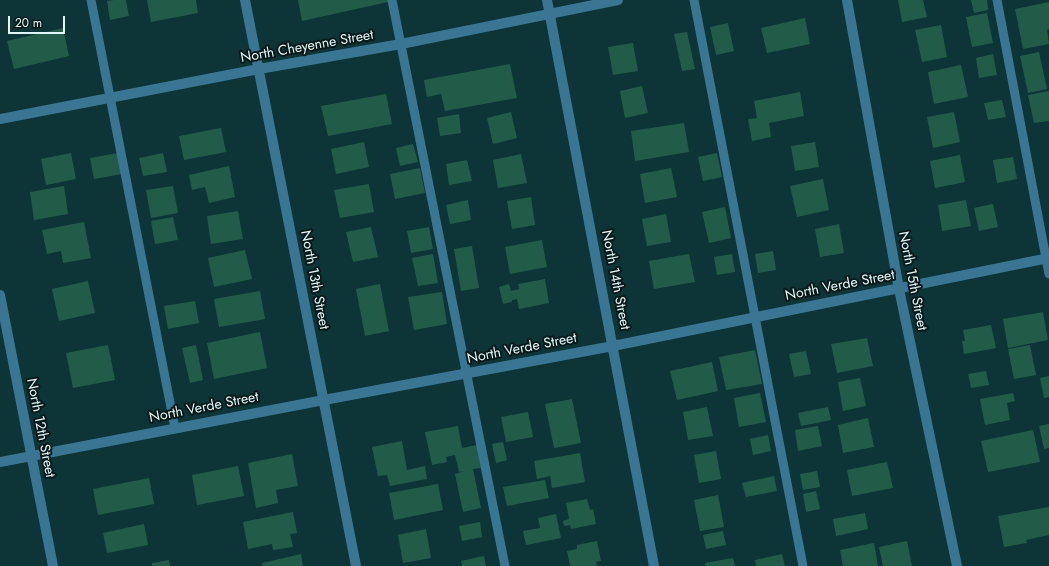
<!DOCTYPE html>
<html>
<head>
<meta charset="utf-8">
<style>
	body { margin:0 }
	#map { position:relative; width:1049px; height:566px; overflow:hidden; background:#0d3537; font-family:Jost,sans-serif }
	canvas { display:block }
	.scale { position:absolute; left:8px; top:16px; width:57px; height:18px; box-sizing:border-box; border:2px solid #e2f6f7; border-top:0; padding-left:5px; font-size:12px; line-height:14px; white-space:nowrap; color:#e2f6f7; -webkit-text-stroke:3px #0a191a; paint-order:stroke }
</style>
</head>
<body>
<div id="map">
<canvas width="1049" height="566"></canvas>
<div class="scale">20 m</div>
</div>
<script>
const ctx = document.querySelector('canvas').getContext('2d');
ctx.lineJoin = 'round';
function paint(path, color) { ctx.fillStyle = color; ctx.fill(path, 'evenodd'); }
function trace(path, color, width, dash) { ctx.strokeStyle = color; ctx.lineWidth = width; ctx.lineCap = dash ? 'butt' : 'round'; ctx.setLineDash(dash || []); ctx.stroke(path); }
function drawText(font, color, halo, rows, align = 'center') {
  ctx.font = font + ' Jost,sans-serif'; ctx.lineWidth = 4; ctx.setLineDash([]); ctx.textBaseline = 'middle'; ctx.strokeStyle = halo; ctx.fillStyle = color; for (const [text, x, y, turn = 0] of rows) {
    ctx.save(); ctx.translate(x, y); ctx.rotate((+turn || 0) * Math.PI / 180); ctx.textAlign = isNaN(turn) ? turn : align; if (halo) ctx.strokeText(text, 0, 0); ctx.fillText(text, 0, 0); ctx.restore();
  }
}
const building = new Path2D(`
	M114,0H126L129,16L110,20L107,1Z
	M147,0H196L198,13L151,22Z
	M298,0H388V2L302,21Z
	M898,0H923L927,17L902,22Z
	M971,0H987L988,10L974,13Z
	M1049,2V29L1047,30L1049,44L1023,49L1015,9Z
	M987,13L993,43L972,47L966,17Z
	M805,18L810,44L767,53L761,28Z
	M728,23L734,51L716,55L710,27Z
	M941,25L947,57L922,62L915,30Z
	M63,28L69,56L14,69L7,41Z
	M687,32L695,69L682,71L674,34Z
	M633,43L638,71L613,75L608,47Z
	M1039,52L1047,89L1028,93L1020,56Z
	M993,54L997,75L979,78L976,58Z
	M510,64L517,98L445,111L441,94L427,97L424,80Z
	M961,65L968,97L934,104L928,72Z
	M642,86L648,113L625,118L620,91Z
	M1049,91V121L1034,123L1028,95Z
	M800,92L804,116L769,123L771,137L752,141L748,119L757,118L754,101Z
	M386,94L392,124L328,136L321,106Z
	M1002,100L1006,117L988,120L984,103Z
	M511,112L517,138L493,144L487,118Z
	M954,112L960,142L933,148L927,117Z
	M459,114L461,133L440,136L437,118Z
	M684,123L689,152L635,161L631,131Z
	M221,128L226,152L184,160L179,136Z
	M364,142L369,167L336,174L331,149Z
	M815,142L819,167L795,171L791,146Z
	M413,144L418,162L400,166L396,148Z
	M71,153L76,179L46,185L41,159Z
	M118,153L122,174L94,179L90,158Z
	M163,153L167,172L143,176L139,158Z
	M717,153L722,177L703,181L698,157Z
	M521,154L527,183L498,188L493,160Z
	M960,155L965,182L935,188L930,161Z
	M1013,157L1017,179L997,183L993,160Z
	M467,160L472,181L449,185L446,164Z
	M229,166L235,197L209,203L205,187L192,190L189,175Z
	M420,168L425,193L395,199L390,174Z
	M671,168L677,197L645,203L640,174Z
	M823,179L829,210L797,217L790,186Z
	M369,184L374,212L340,218L334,190Z
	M64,186L68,214L34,220L30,192Z
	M173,186L178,213L151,218L146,190Z
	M531,197L535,225L512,229L507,201Z
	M468,200L471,220L450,224L446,205Z
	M966,200L971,226L942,231L938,205Z
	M993,204L998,227L979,231L974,208Z
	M725,207L731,238L709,243L702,212Z
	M238,211L243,239L211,244L207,216Z
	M666,214L671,242L647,246L642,219Z
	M173,217L178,240L155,244L151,221Z
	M84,222L91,258L63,263L61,251L47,254L42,230Z
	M839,224L844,253L820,257L815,229Z
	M371,227L378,257L353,262L346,232Z
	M429,227L433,249L411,253L407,231Z
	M542,240L547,267L510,274L505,247Z
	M472,246L479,288L461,291L454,249Z
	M245,250L252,279L214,287L208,258Z
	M773,251L776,270L758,273L755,254Z
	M433,254L438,283L418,286L412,258Z
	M689,254L695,282L654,289L649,261Z
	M732,254L735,272L717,275L714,257Z
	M545,279L549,303L519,309L517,299L512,300V302L503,304L499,287L509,284L511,291L519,289L518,284Z
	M88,281L95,313L59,321L52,289Z
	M380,284L389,331L365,336L356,289Z
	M260,291L265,319L219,327L214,299Z
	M442,292L447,324L414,330L408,297Z
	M195,301L199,323L168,329L164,306Z
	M1043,312L1048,340L1008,348L1003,319Z
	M991,325L996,348L964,354L962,341H965L963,330Z
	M260,332L267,368L214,379L207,343Z
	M867,338L873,366L837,373L831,344Z
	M108,345L115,380L73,388L66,353Z
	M196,345L203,380L190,383L182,348Z
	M1030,345L1036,375L1014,379L1008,349Z
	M755,350L762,384L726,390L719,357Z
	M806,351L811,374L794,377L789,354Z
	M712,362L718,391L677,400L670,371Z
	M986,371L989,385L971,388L968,374Z
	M1049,376V397L1044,398L1040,378Z
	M860,378L866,406L843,411L838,382Z
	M760,393L766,422L739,427L734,398Z
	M1013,393L1015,401L1007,403L1010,420L985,425L980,399Z
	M572,399L581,443L554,448L545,404Z
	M707,407L713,436L688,440L683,412Z
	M828,407L831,420L801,426L798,413Z
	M528,412L533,437L506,442L501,417Z
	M868,418L874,447L843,453L838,425Z
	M1049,424V448L1044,449L1039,426Z
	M458,426L462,448L477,445L481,468L473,469L481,508L463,512L455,474L464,471L459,472L455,455L446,457L447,462L432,465L425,432Z
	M818,426L822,446L798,451L795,430Z
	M1033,430L1040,462L988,472L981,441Z
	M768,435L771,451L753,455L750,439Z
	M402,441L407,470L425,466L427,479L390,486L387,475L378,476L372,447Z
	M503,442L507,460L496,463L492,444Z
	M716,451L721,479L699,483L694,455Z
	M580,453L585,482L552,488L550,476L537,479L534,461Z
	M292,454L298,486L276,490L278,503L256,508L248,463Z
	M887,462L893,488L852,496L847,470Z
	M238,466L244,496L197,505L192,475Z
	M817,471L820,487L803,490L800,474Z
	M774,476L777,491L746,497L742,483Z
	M149,478L154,504L98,515L93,489Z
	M545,480L549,498L507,506L503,487Z
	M438,484L443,510L394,520L389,493Z
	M816,491L820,509L806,512L803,494Z
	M718,495L724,527L700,531L694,500Z
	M587,499L590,510L593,509L596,524L571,529L570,525L564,526L563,521L569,519L566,503Z
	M1049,507V535L1026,540L1027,543L1004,547L998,516Z
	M293,512L297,533L290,534L293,547L273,550L272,544L248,549L243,522Z
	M865,513L868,529L836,536L833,519Z
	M556,514L561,538L526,545L523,531L540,528L538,518Z
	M480,522L482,537L462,541L459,526Z
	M144,524L148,545L107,553L103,533Z
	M426,529L431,558L403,563L398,535Z
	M723,531L726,545L706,549L703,535Z
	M597,541L601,561L596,562L597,566H570L567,551L577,549V545Z
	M907,541L912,566H883L879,547Z
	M874,543L878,566H843L840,550Z
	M301,554L303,566H263L262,563Z
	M782,554L785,566H756L755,560Z
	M484,556L486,566H462L461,561Z
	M733,558L735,566H705V563Z
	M169,560L170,566H152V563Z`);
const service = new Path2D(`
	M91,0L175,428
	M392,0L505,566
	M694,0L803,566
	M997,0L1049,274`);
const minor = new Path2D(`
	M245,0L356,566
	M547,0L654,566
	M847,0L899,289L957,566
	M0,119L259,69L401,44L618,0
	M0,295L53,566
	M0,462L324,400L613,346L1049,258`);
const streetNames = [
	["North Cheyenne Street",307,47,-10],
	["North 13th Street",314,280,79],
	["North 14th Street",615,280,79],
	["North 15th Street",912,281,79],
	["North Verde Street",840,286,-11],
	["North Verde Street",522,349,-11],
	["North Verde Street",204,408,-11],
	["North 12th Street",40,428,79]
];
paint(building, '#225c49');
trace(service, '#3a7694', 9);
trace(minor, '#3a7694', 10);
drawText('14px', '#e2f6f7', '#0a191a', streetNames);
</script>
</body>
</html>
